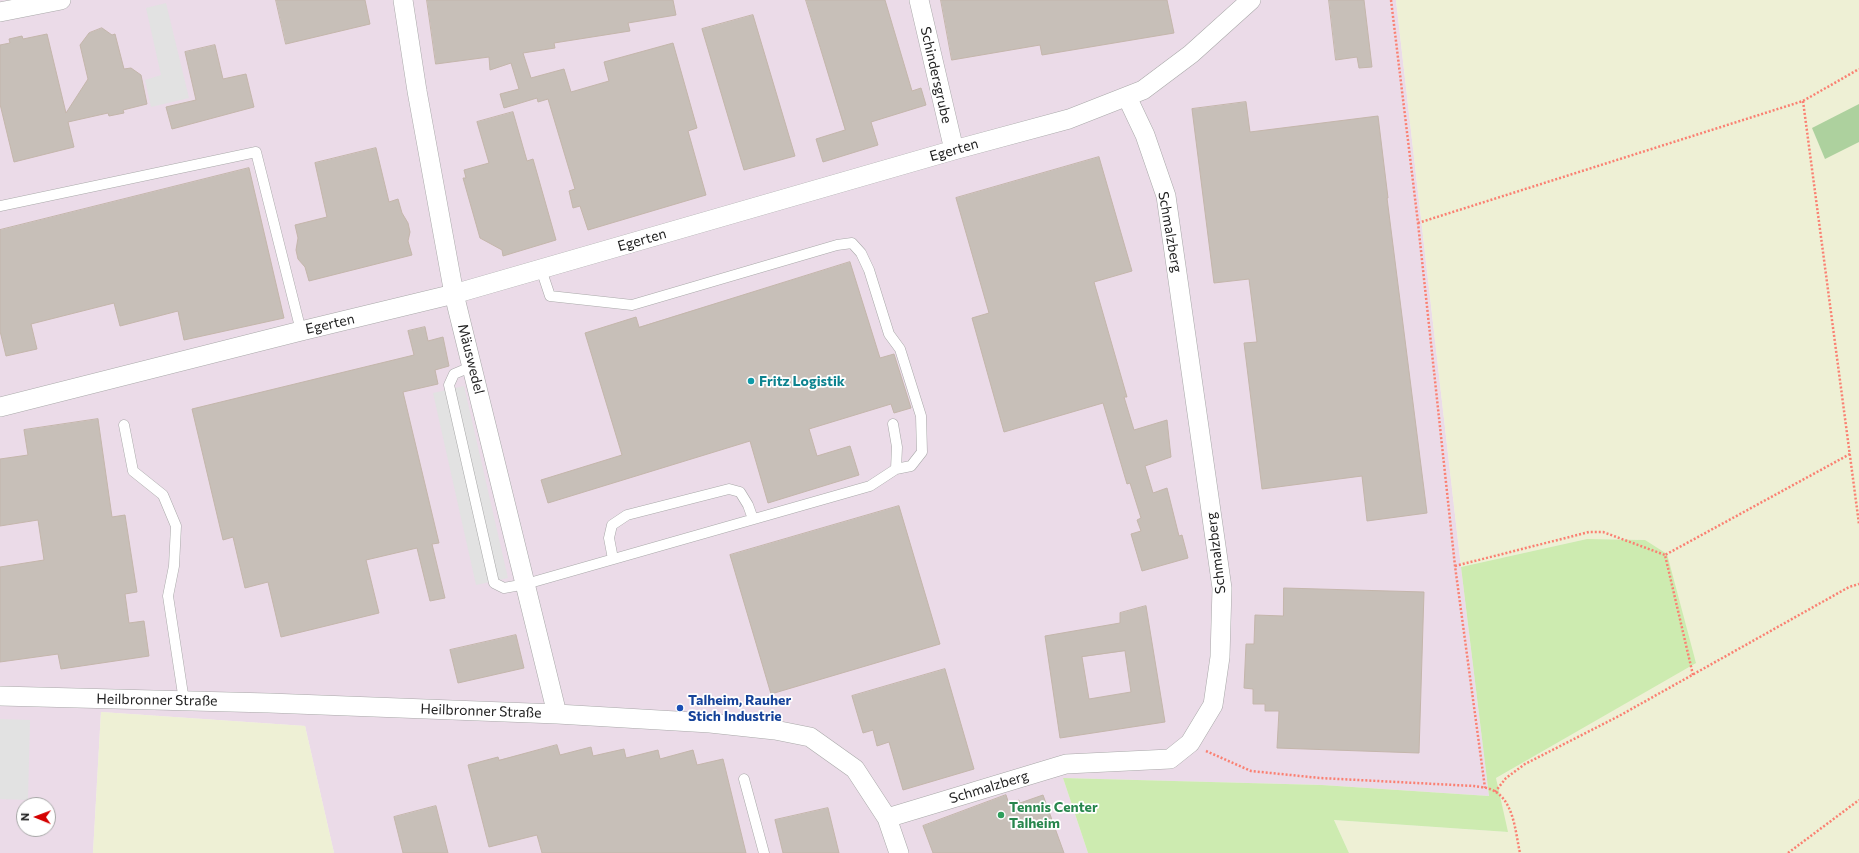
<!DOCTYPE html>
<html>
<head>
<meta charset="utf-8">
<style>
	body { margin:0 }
	#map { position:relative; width:1859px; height:853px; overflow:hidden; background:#f2efe9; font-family:Commissioner,sans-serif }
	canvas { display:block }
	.north { position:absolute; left:16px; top:797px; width:40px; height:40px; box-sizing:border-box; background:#fff; border:1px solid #a7a7a7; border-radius:50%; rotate:271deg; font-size:11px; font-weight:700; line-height:16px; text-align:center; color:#222 }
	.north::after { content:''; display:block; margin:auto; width:14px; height:18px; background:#d40000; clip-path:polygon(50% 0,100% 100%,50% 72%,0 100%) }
</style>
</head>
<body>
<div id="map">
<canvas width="1859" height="853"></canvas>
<div class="north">N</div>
</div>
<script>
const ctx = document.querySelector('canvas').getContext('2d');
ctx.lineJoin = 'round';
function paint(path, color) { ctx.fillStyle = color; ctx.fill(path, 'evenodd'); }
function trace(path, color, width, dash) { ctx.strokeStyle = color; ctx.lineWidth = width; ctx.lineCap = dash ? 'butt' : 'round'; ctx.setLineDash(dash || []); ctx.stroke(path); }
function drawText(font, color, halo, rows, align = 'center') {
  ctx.font = font + ' Commissioner,sans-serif'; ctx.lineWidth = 3.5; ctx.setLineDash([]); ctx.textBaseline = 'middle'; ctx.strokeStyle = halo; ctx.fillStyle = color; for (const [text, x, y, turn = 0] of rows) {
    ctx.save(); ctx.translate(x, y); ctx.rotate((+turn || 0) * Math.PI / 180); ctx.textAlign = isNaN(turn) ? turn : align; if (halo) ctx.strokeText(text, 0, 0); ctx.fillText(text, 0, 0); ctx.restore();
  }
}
const industrial = new Path2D(`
	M0,0H1396L1461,567L1489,796L1322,785L1063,778L1088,853H334L305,726L101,712L93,853H0ZM24,805H48V829H24Z`);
const farmland = new Path2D(`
	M1396,0H1859V853H1349L1334,820L1507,832L1496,778L1696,662L1645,540L1587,539L1461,567Z
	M101,712L305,726L334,853H93Z`);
const grass = new Path2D(`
	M1587,539L1645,540L1667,554L1696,663L1496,778L1508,832L1334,820L1349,853H1088L1063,778L1322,785L1489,796L1461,567Z`);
const forest = new Path2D(`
	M1859,104V142L1825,159L1812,128Z`);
const parking = new Path2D(`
	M166,3L189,98L151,107L145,80L161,75L146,8Z
	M464,386L508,578L476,585L433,393Z
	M0,719L30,720L28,800L0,799Z`);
const building = new Path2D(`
	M276,0H365L370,24L286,44Z
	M427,0H673L676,15L628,23L630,31L554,43L555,48L523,53L531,78L564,69L571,92L609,81L604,62L673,43L697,128L688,131L706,195L588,230L580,206L573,208L569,191L575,189L548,99L538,102L537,98L504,108L500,94L519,89L511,63L490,70L489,57L436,64Z
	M806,0H885L912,91L921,88L926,105L871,122L878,145L823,162L816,139L845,130Z
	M941,0H1167L1174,33L1042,55L1040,45L952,60Z
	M1329,0H1364L1372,67L1359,68L1357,57L1336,60Z
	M753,15L795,156L744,170L702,29Z
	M102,28L112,35L115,34L124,69L131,68L141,75L147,104L123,110L124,113L109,116L108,113L68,122L74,147L14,162L0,104V45L10,43L9,39L22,36L23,39L47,34L66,113L88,79L80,45L89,33Z
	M215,45L223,79L246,74L254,107L172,129L166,107L196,100L185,52Z
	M1246,102L1250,132L1378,116L1388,198H1387L1427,513L1367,521L1362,476L1262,489L1244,343L1257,342L1249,279L1214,283L1192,109Z
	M513,112L527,161L533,159L556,240L503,256L502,250L480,238L463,178H466L464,170L489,163L477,122Z
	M376,148L389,202L398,199L402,213L408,223L410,232L408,241L412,255L309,281L305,267L298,259L296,250L298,238L295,225L327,217L315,163Z
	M1099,157L1132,271L1094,282L1127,397H1124L1134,430L1167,420L1171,457L1145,466L1153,493L1167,488L1179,536L1182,535L1188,558L1142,571L1131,534L1141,531L1137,520L1141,518L1130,483L1127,484L1103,403L1004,432L972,318L989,313L956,198Z
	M249,168L284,318L184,340L178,311L120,326L114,303L31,324L37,349L6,356L0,331V230Z
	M850,262L880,358L894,354L911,408L894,413L891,404L809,429L817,456L850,446L859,475L768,503L750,441L548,503L541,480L622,455L585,333L636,317L639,327Z
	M425,327L428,341L443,337L449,366L435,370L438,384L403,392L439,543L432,544L445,598L430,601L417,548L366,560L379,613L281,637L268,582L245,588L233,537L223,540L192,409L414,355L408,331Z
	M98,419L112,517L125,515L137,592L125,594L129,623L144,621L149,656L61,669L58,654L0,662V567L44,560L38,520L0,526V459L28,455L24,430Z
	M899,506L940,644L771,694L730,555Z
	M1284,588L1424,592L1419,753L1277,748L1279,711H1265V704H1253V689L1244,688L1246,644H1254L1255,615L1283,616Z
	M1146,606L1165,722L1060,738L1045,636L1120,623V613ZM1125,651L1131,692L1089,699L1082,657Z
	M516,635L524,668L458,683L450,650Z
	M945,669L974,769L903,790L889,742L877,746L873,730L863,733L852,696Z
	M557,745L560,755L591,747L593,756L624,749L626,758L658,750L660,759L693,750L697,765L723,759L746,853H542L537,835L489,847L468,765L498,757L499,760Z
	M1006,795L1009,804L1019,800L1020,803L1043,795L1064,853H933L923,826Z
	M436,806L448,853H403L394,817Z
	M828,808L839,853H783L775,820Z`);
const path = new Path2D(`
	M1391,0L1418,223L1455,566L1485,788
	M1803,101L1859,524
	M1418,223L1803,101L1859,69
	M1455,566L1589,532H1603L1665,555
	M1693,675L1665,555L1850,454
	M1206,751L1251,771L1320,778L1474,786C1479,787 1485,787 1490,789C1514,798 1515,831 1520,853
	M1495,792L1506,778L1525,764L1619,716L1849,587L1859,584
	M1788,853L1859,800`);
const service = new Path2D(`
	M0,206L256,152L301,331
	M541,269L550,296L632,305L837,245L852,243L861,253L869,270L889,334L900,349L921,416L922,452L911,466L896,469
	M473,366L454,374L449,385L494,583L504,588L526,584L870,486L896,469L897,447L893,424
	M124,425L133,471L163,495L176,526L174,566L168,596L184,701
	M613,559L609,538L612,525L627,515L729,489L740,492L748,505L753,519
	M744,779L764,853`);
const minor = new Path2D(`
	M403,0L417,91L454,294L557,714
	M919,0L954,150
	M0,12L61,0
	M0,407L301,331L454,294L954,150L1069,119L1143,90L1191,54L1251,0
	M0,696L269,703L557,714L710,723L775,730L810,737L855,769L887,818L899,853
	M887,818L1066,764L1170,759L1190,743L1213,705L1220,657L1222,588L1166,196L1145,135L1127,97`);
const markers = [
	[751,381,4,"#0f9aa8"],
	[680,708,4,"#1a4fb4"],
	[1001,815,4,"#2e9e5b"]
];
const streetNames = [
	["Schindersgrube",936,75,77],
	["Egerten",954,150,-16],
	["Schmalzberg",1170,232,80],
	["Egerten",642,240,-16],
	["Egerten",330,324,-13],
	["Mäuswedel",471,359,76],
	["Schmalzberg",1216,553,-97],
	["Heilbronner Straße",157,700,1],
	["Heilbronner Straße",481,711,2],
	["Schmalzberg",989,787,-17]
];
const cultureNames = [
	["Fritz Logistik",759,381]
];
const transitNames = [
	["Talheim, Rauher",688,700],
	["Stich Industrie",688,716]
];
const leisureNames = [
	["Tennis Center",1009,807],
	["Talheim",1009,823]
];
paint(industrial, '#ebdbe8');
paint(farmland, '#eef0d5');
paint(grass, '#cdebb0');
paint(forest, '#add19e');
paint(parking, '#e2e2e2');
paint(building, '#c7bfb8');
trace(building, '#c4b6ab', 1);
trace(service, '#a9a9a9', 11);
trace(minor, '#a9a9a9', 20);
trace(path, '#fa8072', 2.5, [2, 2]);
trace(service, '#fff', 10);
trace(minor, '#fff', 19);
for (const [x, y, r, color] of markers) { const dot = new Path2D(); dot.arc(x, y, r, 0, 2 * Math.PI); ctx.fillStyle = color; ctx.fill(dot); trace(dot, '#fff', 1.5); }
drawText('14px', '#222', '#fff', streetNames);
drawText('bold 14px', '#0d838f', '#fff', cultureNames, 'left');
drawText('bold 14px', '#164399', '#fff', transitNames, 'left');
drawText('bold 14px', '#27864d', '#fff', leisureNames, 'left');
</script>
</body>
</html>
